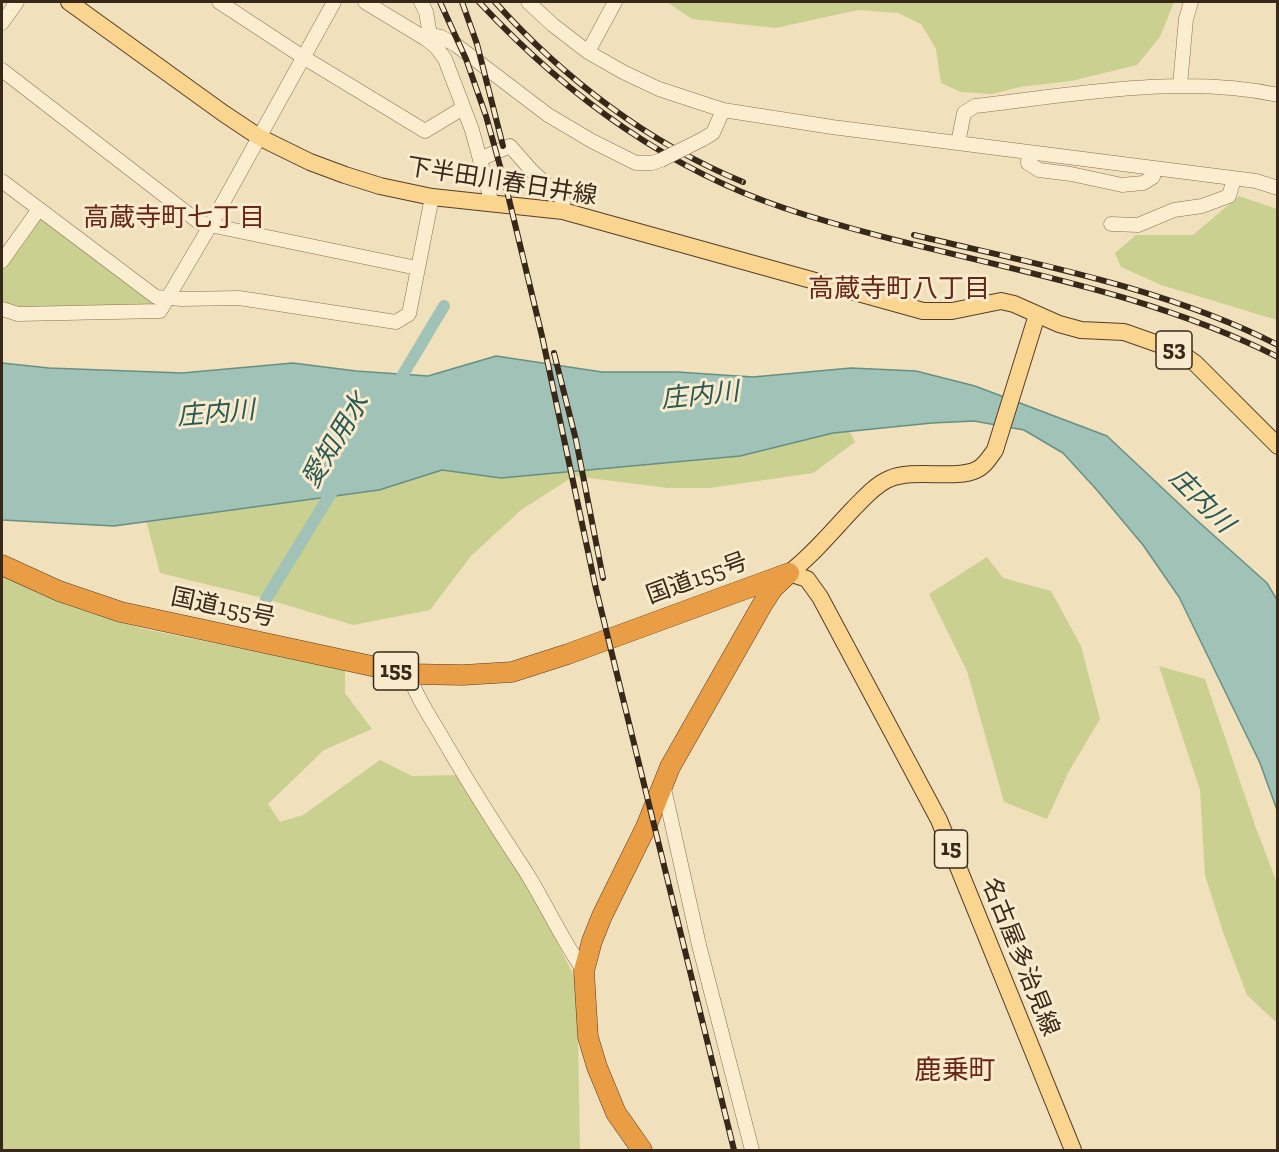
<!DOCTYPE html>
<html>
<head>
<meta charset="utf-8">
<style>
	body { margin:0 }
	#map { position:relative; width:1279px; height:1152px; overflow:hidden; background:#f1e0bc; font-family:"Zilla Slab",serif }
	canvas { display:block }
	.frame { position:absolute; inset:0; border:3px solid #38281a; pointer-events:none }
</style>
</head>
<body>
<div id="map">
<canvas width="1279" height="1152"></canvas>
<div class="frame"></div>
</div>
<script>
const ctx = document.querySelector('canvas').getContext('2d');
ctx.lineJoin = 'round';
function paint(path, color) { ctx.fillStyle = color; ctx.fill(path, 'evenodd'); }
function trace(path, color, width, dash) { ctx.strokeStyle = color; ctx.lineWidth = width; ctx.lineCap = dash ? 'butt' : 'round'; ctx.setLineDash(dash || []); ctx.stroke(path); }
function drawText(font, color, halo, rows, align = 'center') {
  ctx.font = font + ' "Zilla Slab","Noto Sans JP",serif'; ctx.lineWidth = 6; ctx.setLineDash([]); ctx.textBaseline = 'middle'; ctx.strokeStyle = halo; ctx.fillStyle = color; for (const [text, x, y, turn = 0] of rows) {
    ctx.save(); ctx.translate(x, y); ctx.rotate((+turn || 0) * Math.PI / 180); ctx.textAlign = isNaN(turn) ? turn : align; if (halo) ctx.strokeText(text, 0, 0); ctx.fillText(text, 0, 0); ctx.restore();
  }
}
const green = new Path2D(`
	M667,2H1174L1160,37L1137,65L1071,81L1020,87L993,94L961,92L941,83L936,49L921,24L898,13L858,10L776,28L692,19Z
	M1239,196L1277,209V320L1161,285L1121,267L1115,253L1136,235H1193Z
	M38,219H45L152,301L151,306L20,308L2,304V269Z
	M841,414L855,442L813,473L710,488H668L574,476L521,510L471,556L430,610L353,625L263,598L160,573L142,505Z
	M987,557L1003,578L1051,591L1081,646L1100,719L1068,773L1047,819L1004,802L967,671L929,594Z
	M2,575L82,610L140,628L345,670V693L372,729L324,750L268,804L280,822L303,815L380,760L412,776L459,775L522,872L577,982L580,1150H2Z
	M1159,666L1205,679L1256,828L1277,883V1023L1247,995L1223,932L1205,875L1200,790Z`);
const water = new Path2D(`
	M496,356L602,372H677L753,377L851,368L916,371L975,386L1107,436L1191,515L1267,583L1277,600V810L1260,763L1179,597L1143,545L1096,489L1063,453L1024,430L974,421L932,423L833,433L740,456L501,478L442,470L379,490L114,526L2,520V363L49,368L182,373L293,363L356,371L428,376Z`);
const canal = new Path2D(`
	M395,388L444,306
	M266,599L336,485`);
const minor = new Path2D(`
	M219,2L303,57L425,131L463,108
	M365,2L426,39
	M421,2L426,12L430,35L426,39L436,47L445,59L472,130L492,204
	M528,2L553,25L588,52L623,72L659,89L723,110L832,127L1256,181L1278,188
	M2,23L17,2
	M430,35L441,37L456,45L548,115L592,141L636,163H652L661,160
	M588,52L615,2
	M2,70L200,223L417,268
	M1180,85L1186,19L1191,2
	M703,139L713,133L723,110
	M958,143L964,113L975,106C1072,95 1182,74 1278,95
	M1029,152L1028,163L1039,170L1071,174L1122,185L1143,183L1153,177L1155,169
	M480,159L510,146L532,171L563,200V211
	M2,181L156,297L182,299L239,298L396,322L409,314L432,197
	M1111,224L1138,225L1174,210L1202,206L1229,196L1234,179
	M2,261L39,209
	M2,309L18,314L160,311L210,226L334,2
	M409,674C416,697 431,718 443,739C469,784 497,828 526,872C546,904 562,940 584,971
	M663,784L699,945L752,1150`);
const major = new Path2D(`
	M69,2L223,113L259,137L310,162L345,175L380,186L432,197L563,211L923,311H952L1001,301L1014,304L1059,324L1081,330L1124,332L1178,351L1195,363L1278,446
	M789,573L807,579L820,597L939,820L1073,1150
	M789,573C813,555 833,530 854,508C864,498 875,485 889,479C914,468 955,480 976,470C984,467 990,457 995,450L1037,315`);
const highway = new Path2D(`
	M2,565L59,591L121,612L409,674L463,675L512,672L568,654L789,573
	M642,1150L616,1113L597,1067L588,1037L584,971L592,941L602,916L646,827L670,767L762,605L773,588L787,575`);
const rail = new Path2D(`
	M440,2L466,59L486,116L507,191L542,336L596,589L734,1150
	M462,2L477,44L503,146
	M479,2C563,92 665,168 784,208C946,262 1123,279 1278,357
	M495,2C563,78 648,143 743,182
	M914,235C1036,264 1166,288 1278,345
	M554,353L576,440L603,578`);
const minorBridge = new Path2D(`
	M661,160L703,139`);
const shields = [
	[1174,350,36],
	[396,671,45],
	[951,849,33]
];
const shieldNames = [
	["53",1174,350],
	["155",396,671],
	["15",951,849]
];
const streetNames = [
	["下半田川春日井線",502,182,9],
	["国道155号",697,579,-20],
	["国道155号",223,608,12],
	["名古屋多治見線",1020,957,68]
];
const neighbourhoodNames = [
	["高蔵寺町七丁目",174,219],
	["高蔵寺町八丁目",899,290]
];
const waterNames = [
	["庄内川",700,396,-6],
	["庄内川",216,414,-5],
	["愛知用水",336,441,-59],
	["庄内川",1201,501,45]
];
const quarterNames = [
	["鹿乗町",955,1071]
];
paint(green, '#cad08f');
paint(water, '#a0c2b7');
trace(water, '#679085', 1.5);
trace(canal, '#a0c2b7', 12);
trace(minor, '#8a7054', 15);
trace(major, '#573d29', 18);
trace(highway, '#573d29', 21);
trace(minor, '#fbedcf', 14);
trace(major, '#f9d58f', 16);
trace(highway, '#e99d44', 20);
trace(rail, '#38281a', 6);
trace(rail, '#f8eacc', 4, [11]);
trace(minorBridge, '#8a7054', 15, []);
trace(minorBridge, '#fbedcf', 14);
for (const [x, y, w] of shields) { const box = new Path2D(); box.roundRect(x - w / 2, y - 19, w, 38, 4.5); ctx.fillStyle = '#f8eacc'; ctx.fill(box); trace(box, '#38281a', 1.5); }
drawText('bold 22px', '#38281a', null, shieldNames);
drawText('24px', '#38281a', '#f8eacc', streetNames);
drawText('26px', '#682616', '#f8eacc', neighbourhoodNames);
drawText('italic 26px', '#285955', '#f8eacc', waterNames);
drawText('27px', '#682616', '#f8eacc', quarterNames);
</script>
</body>
</html>
